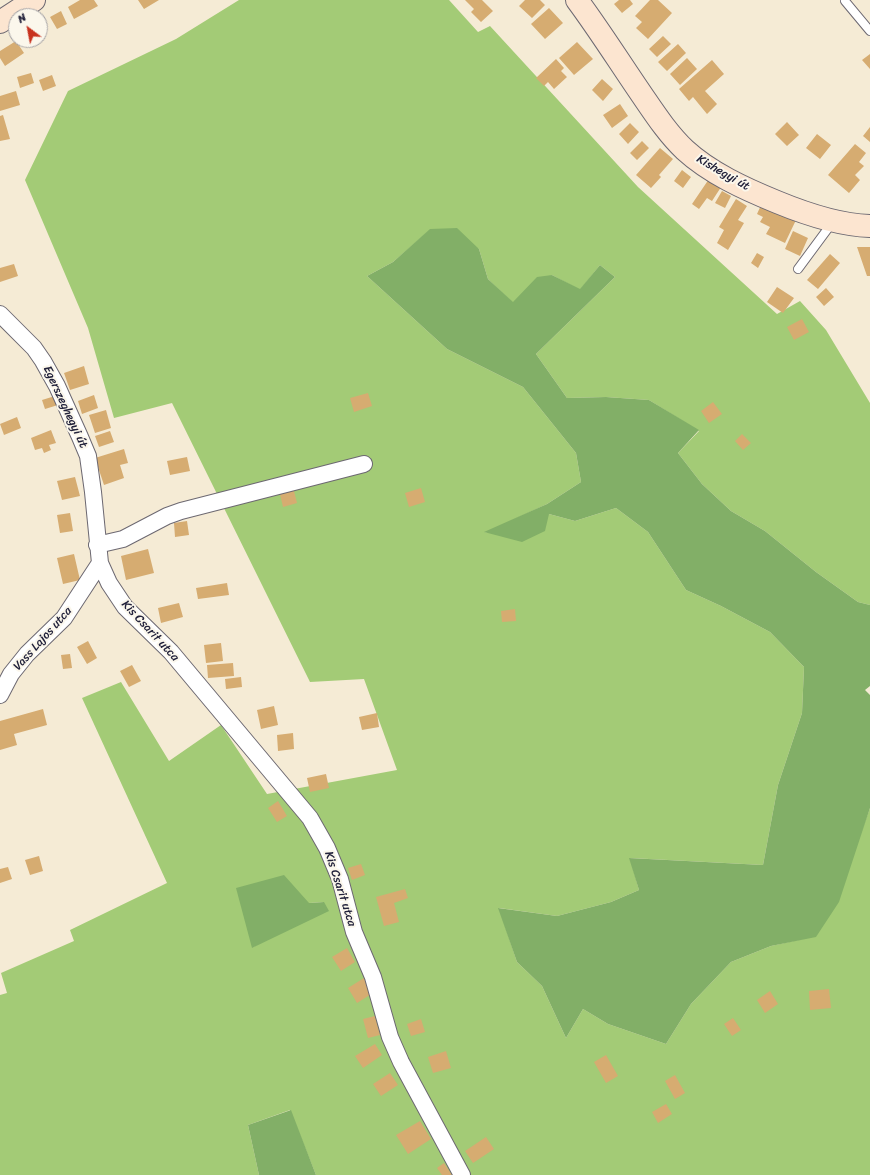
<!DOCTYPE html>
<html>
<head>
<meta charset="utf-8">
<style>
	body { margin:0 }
	#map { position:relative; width:870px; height:1175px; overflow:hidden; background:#f5ebd5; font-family:Sriracha,sans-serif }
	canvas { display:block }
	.north { position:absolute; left:8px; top:8px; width:40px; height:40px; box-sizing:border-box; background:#fbf7ec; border:1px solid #a4a2a5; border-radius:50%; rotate:328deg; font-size:11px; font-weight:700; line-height:16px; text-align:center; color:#22223b }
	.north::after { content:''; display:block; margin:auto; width:14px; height:18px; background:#c8321e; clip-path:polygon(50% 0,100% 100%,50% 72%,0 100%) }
</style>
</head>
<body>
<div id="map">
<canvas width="870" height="1175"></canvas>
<div class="north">N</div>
</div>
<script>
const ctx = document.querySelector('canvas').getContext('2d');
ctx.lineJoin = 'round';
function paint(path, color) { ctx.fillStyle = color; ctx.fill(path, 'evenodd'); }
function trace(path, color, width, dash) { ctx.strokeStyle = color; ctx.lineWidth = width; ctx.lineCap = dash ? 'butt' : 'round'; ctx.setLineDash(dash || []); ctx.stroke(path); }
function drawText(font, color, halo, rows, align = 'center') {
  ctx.font = font + ' Sriracha,sans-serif'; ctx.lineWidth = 4; ctx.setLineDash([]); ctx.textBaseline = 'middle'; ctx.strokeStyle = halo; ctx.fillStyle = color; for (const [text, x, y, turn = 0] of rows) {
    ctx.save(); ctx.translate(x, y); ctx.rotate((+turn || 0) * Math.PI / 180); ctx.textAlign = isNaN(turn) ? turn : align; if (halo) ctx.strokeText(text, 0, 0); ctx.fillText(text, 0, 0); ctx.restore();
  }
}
const green = new Path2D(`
	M239,0H449L478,32L490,26L638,187L777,314L800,301L826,330L870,403V605L858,602L816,572L765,531L731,511L702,484L678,453L699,431L649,400L606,397L567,398L536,354L615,277L600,265L580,290L552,275L513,303L488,279L479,249L430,230L393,262L367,276L447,349L523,387L576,453L581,482L547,504L485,533L549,514L575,521L616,508L648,532L686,590L721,606L770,632L804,667L802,713L778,785L763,865L630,858L639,890L611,902L557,916L499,908L517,962L542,986L566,1038L583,1009L608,1024L666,1044L691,1004L731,962L771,946L816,936L859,838L870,808V1175H316L290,1110L248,1125L259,1175H0V995L7,993L1,973L74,941L70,930L167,883L82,698L121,682L169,761L221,725L267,794L397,770L364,679L310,682L172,403L114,418L88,328L25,180L68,91L176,39ZM324,902L252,948L309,903Z`);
const forest = new Path2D(`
	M457,228L479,249L488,279L513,302L537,277L552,275L580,289L600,265L615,277L536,354L567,398L606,397L649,400L699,430L678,453L702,484L731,511L765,531L816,572L858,602L870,605V686L865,690L870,695V808L839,902L816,937L771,946L731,962L691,1004L666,1044L608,1024L583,1009L566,1038L542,986L517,962L498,908L557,916L611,902L639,890L629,858L763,865L778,785L802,713L804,667L770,632L721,606L686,590L648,532L616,508L575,521L549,514L545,531L522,542L484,532L547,504L581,482L576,453L523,387L447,349L367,276L393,262L430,229Z
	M284,875L309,903L324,902L329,911L252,948L236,888Z
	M291,1110L316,1175H259L248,1125Z`);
const building = new Path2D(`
	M80,0H94L98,6L74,19L68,7Z
	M138,0H159L144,9Z
	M465,0H482L493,11L481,22L471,12L474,9Z
	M525,0H540L545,5L532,18L519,6Z
	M619,0H630L633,4L622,13L614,4Z
	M650,0H658L672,13L648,39L636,28L642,22L635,16Z
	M549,8L563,23L545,39L531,24Z
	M61,11L67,24L57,29L50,17Z
	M663,36L671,44L657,57L649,49Z
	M16,41L24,53L5,66L0,58V51Z
	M577,42L593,59L574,75L559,58Z
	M678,44L686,53L667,71L658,62Z
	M870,54V69L862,60Z
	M687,58L697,69L680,85L670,74Z
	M556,59L564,68L561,71L567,77L554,89L548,82L544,86L536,78Z
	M712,60L724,74L705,91L717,104L707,114L693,97L689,101L679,89Z
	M31,73L34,83L20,88L17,77Z
	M52,75L56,86L43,91L39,80Z
	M602,79L613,89L603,101L592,90Z
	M16,91L20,105L0,111V96Z
	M620,104L628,116L612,128L603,115Z
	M3,115L10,139L0,141V116Z
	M787,122L799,135L787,146L775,134Z
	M630,123L639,132L628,144L619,134Z
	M870,127V142L863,136Z
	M817,134L831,145L820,159L806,148Z
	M642,141L649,148L637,160L630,153Z
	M855,144L866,153L859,162L864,166L855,175L860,180L849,193L828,175Z
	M660,148L673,159L659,175L661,177L651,188L636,175Z
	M682,170L691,177L683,188L674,181Z
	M711,176L723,184L712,201L707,198L699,209L692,204Z
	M722,191L731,196L725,208L715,203Z
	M736,199L747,206L738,220L744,223L728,250L717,243L724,230L719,227Z
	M762,203L796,220L785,243L766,234L770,227L760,222L763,217L757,214Z
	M793,231L808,238L800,256L785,249Z
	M857,247H870V276H867Z
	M757,253L764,257L758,268L751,263Z
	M830,254L840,263L818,289L807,280Z
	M14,264L18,276L0,282V268Z
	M777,287L794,298L783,313L767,302Z
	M826,288L834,297L824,306L816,297Z
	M802,319L809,332L794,340L787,327Z
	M84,366L89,384L70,390L64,373Z
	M368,393L372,406L354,412L350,398Z
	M94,395L98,408L82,414L78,401Z
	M55,396L58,405L45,409L42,400Z
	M713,402L722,414L709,423L701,411Z
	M106,410L111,428L95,433L89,415Z
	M17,417L21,428L4,435L0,424Z
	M51,430L56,443L49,445L51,450L44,453L42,448L35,450L31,438Z
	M110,431L114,442L99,447L95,436Z
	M742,434L751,443L743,450L735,441Z
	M124,449L128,463L120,465L124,478L104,485L95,458Z
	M187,457L190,471L170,475L167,461Z
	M75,477L80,496L62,500L57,481Z
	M293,487L297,503L283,507L279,490Z
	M421,488L425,502L409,507L405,493Z
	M70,513L73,531L60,533L57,515Z
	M187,521L189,535L175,537L174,523Z
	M148,549L154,573L126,580L121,556Z
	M74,554L80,580L63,584L57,558Z
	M227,583L229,595L198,599L196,588Z
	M179,603L183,617L161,623L158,608Z
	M515,609L516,621L502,622L501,611Z
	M88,641L97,658L87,664L77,647Z
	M221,643L223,661L206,663L204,645Z
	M70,654L72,668L63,669L61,655Z
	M233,663L234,676L208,678L207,665Z
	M132,665L141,681L129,687L120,671Z
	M241,677L242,687L226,689L225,679Z
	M274,706L278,725L261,729L257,710Z
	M43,709L47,725L14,734L17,745L0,750V721Z
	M377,713L379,727L362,730L359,717Z
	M293,733L294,749L278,751L277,735Z
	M326,774L329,788L310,792L307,778Z
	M278,801L287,816L277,822L268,808Z
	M39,856L43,871L30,875L25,860Z
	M361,864L365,875L352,880L348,868Z
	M8,867L12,879L0,883V869Z
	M405,889L408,898L394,903L399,922L384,926L376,897Z
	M347,948L355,962L341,971L332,957Z
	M364,978L373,993L357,1003L348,988Z
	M829,989L831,1008L810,1010L809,991Z
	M770,991L778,1004L765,1013L757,1000Z
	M375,1016L380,1035L368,1038L363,1019Z
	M733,1018L741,1030L732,1036L724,1024Z
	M421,1019L425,1032L411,1036L407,1024Z
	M375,1044L382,1055L363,1068L355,1056Z
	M446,1051L451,1068L433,1073L428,1057Z
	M606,1055L618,1076L606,1083L594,1062Z
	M390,1073L398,1085L381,1096L373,1084Z
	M675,1075L685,1093L675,1099L665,1081Z
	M666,1104L672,1114L658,1123L652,1112Z
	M420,1121L431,1139L408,1154L396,1135Z
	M486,1137L494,1149L473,1163L465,1151Z
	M444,1163L452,1175H442L437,1168Z`);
const lane = new Path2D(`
	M845,1L870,31
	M798,269L832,223`);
const street = new Path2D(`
	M0,314L34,348L43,361L57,386L80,437L88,456L93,492L100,563L109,583L125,607L171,652L310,818L327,848L340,879L354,932L373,977L390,1037L401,1062L462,1175
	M97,545L123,539L167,516L181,511L364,464
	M0,695L11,674L27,654L64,618L100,563`);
const secondary = new Path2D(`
	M577,0C600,31 620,63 642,95C655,114 668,134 685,150C710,173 745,189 777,202C806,214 838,225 870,226
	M0,22L34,0`);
const streetNames = [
	["Kishegyi út",723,173,30],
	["Egerszeghegyi út",65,407,65],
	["Kis Csarit utca",150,631,47],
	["Vass Lajos utca",43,639,-48],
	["Kis Csarit utca",340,889,72]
];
paint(green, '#a3cb76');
paint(forest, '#82af67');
paint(building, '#d6ac71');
trace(lane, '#6c6871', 10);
trace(street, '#6c6871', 18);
trace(secondary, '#6c6871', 24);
trace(lane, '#fff', 8);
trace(street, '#fff', 16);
trace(secondary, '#fce5d0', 22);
drawText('12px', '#22223b', '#fbf7ec', streetNames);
</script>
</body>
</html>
